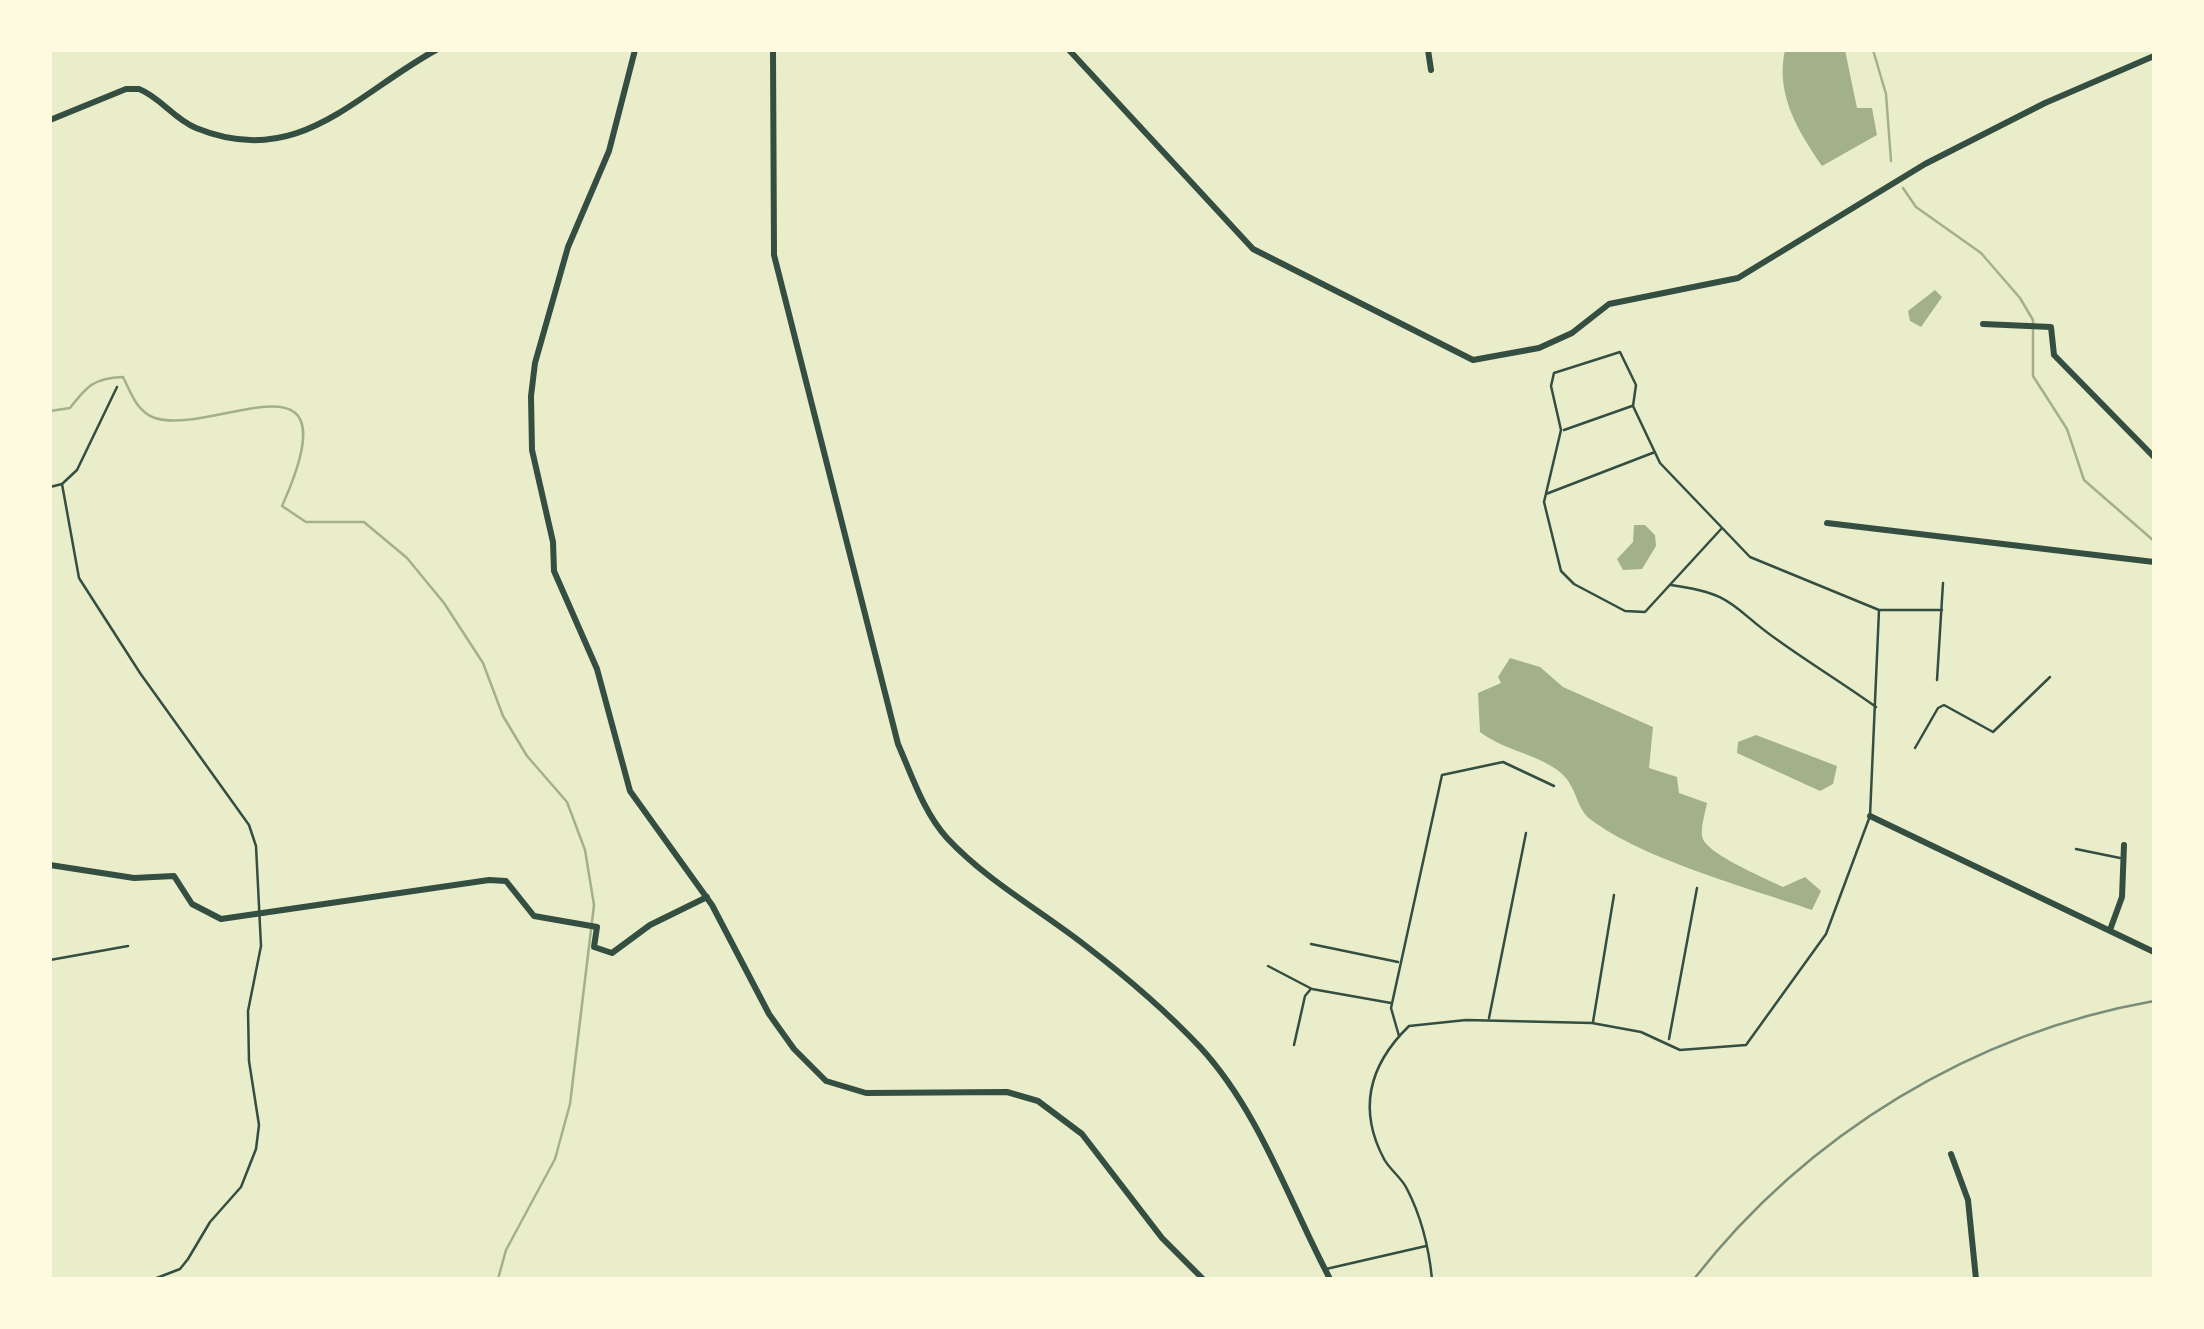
<!DOCTYPE html>
<html>
<head>
<meta charset="utf-8">
<style>
	body { margin:0 }
	#map { position:relative; width:2204px; height:1329px; overflow:hidden; background:#e9edc9; font-family:"Source Serif 4",serif }
	canvas { display:block }
	.frame { position:absolute; inset:0; border:52px solid #fefae0; pointer-events:none }
</style>
</head>
<body>
<div id="map">
<canvas width="2204" height="1329"></canvas>
<div class="frame"></div>
</div>
<script>
const ctx = document.querySelector('canvas').getContext('2d');
ctx.lineJoin = 'round';
function paint(path, color) { ctx.fillStyle = color; ctx.fill(path, 'evenodd'); }
function trace(path, color, width, dash) { ctx.strokeStyle = color; ctx.lineWidth = width; ctx.lineCap = dash ? 'butt' : 'round'; ctx.setLineDash(dash || []); ctx.stroke(path); }
const water = new Path2D(`
	M1785,50H1845L1857,108H1872L1877,135L1822,166C1798,131 1775,94 1785,50Z
	M1935,290L1942,297L1921,327L1910,321L1908,311Z
	M1634,525H1645L1655,535L1656,546L1642,569L1623,570L1617,559L1633,542Z
	M1510,658L1540,667L1563,687L1653,727L1649,768L1677,777L1679,793L1707,803C1705,813 1701,826 1702,836C1704,853 1765,878 1783,887L1805,877L1821,891L1812,910C1749,888 1642,859 1590,819C1574,806 1578,784 1556,769C1532,753 1502,749 1480,732L1478,693L1501,683L1498,677Z
	M1756,735L1837,766L1833,784L1820,791L1737,753L1738,742Z`);
const stream = new Path2D(`
	M1873,50L1886,94L1891,161
	M1903,188L1916,207L1981,253L2020,298L2033,320V376L2067,429L2084,480L2154,541
	M50,411L70,408C87,386 94,378 123,377C131,393 137,412 155,418C214,437 357,339 282,506L306,522H364L407,558L444,603L483,663L503,716L527,756L567,802L585,850L594,905L570,1104L555,1159L506,1250L498,1279`);
const service = new Path2D(`
	M117,387L77,470L62,484L79,578L140,673L249,825L256,846L261,946L248,1011L249,1061L259,1125L256,1149L241,1187L210,1222L188,1259L180,1269L154,1279
	M1564,430L1632,406
	M50,487L62,484
	M1546,494L1655,452
	M1722,528L1645,612L1625,611L1574,584L1561,571L1544,502L1561,430L1551,386L1554,373L1620,352L1636,385L1633,406L1660,463L1750,557L1879,610H1942
	M1671,585C1737,594 1731,608 1779,641C1811,664 1844,684 1876,707
	M1937,680L1943,583
	M1915,748L1938,708L1944,705L1993,732L2050,677
	M2076,849L2120,858
	M1311,944L1398,962
	M50,960L128,946
	M1268,966L1312,989L1391,1003
	M1489,1018L1526,833
	M1593,1022L1614,895
	M1399,1036L1391,1008L1442,775L1503,762L1554,786
	M1669,1039L1697,888
	M1294,1045L1305,996L1310,990
	M1326,1269L1426,1246
	M1432,1279C1429,1249 1421,1216 1407,1189C1402,1178 1390,1170 1384,1159C1357,1108 1370,1064 1409,1026L1466,1020L1592,1023L1641,1032L1680,1050L1746,1045L1826,934L1870,816L1879,610`);
const minor = new Path2D(`
	M635,50L609,151L568,247L535,363L531,396L532,450L553,542L554,571L597,669L630,791L712,905L769,1014L794,1049L826,1081L866,1093L1007,1092L1038,1101L1082,1134L1162,1238L1203,1279
	M773,50L774,255L898,744C912,776 924,813 947,838C987,881 1040,910 1086,946C1125,976 1166,1011 1200,1047C1260,1112 1289,1202 1330,1279
	M1069,50L1253,249L1473,360L1539,348L1572,333L1609,304L1738,278L1925,164L2045,103L2154,56
	M1428,50L1431,70
	M50,120L126,89H139C160,97 174,119 196,128C298,170 354,95 436,50
	M1983,324L2051,327L2054,355L2154,457
	M1827,523L2154,562
	M1870,816L2154,952
	M50,865L134,878L174,876L192,904L221,919L489,880L506,881L534,916L597,927L594,947L612,953L650,925L707,897
	M2110,930L2122,897L2124,845
	M1951,1154L1968,1200L1976,1279`);
const rail = new Path2D(`
	M1694,1279C1807,1134 1973,1033 2154,1001`);
paint(water, '#a3b18a');
trace(stream, '#a3b18a', 2.5);
trace(service, '#344e41', 2.5);
trace(minor, '#344e41', 6);
trace(rail, '#7c8e77', 2.5);
</script>
</body>
</html>
